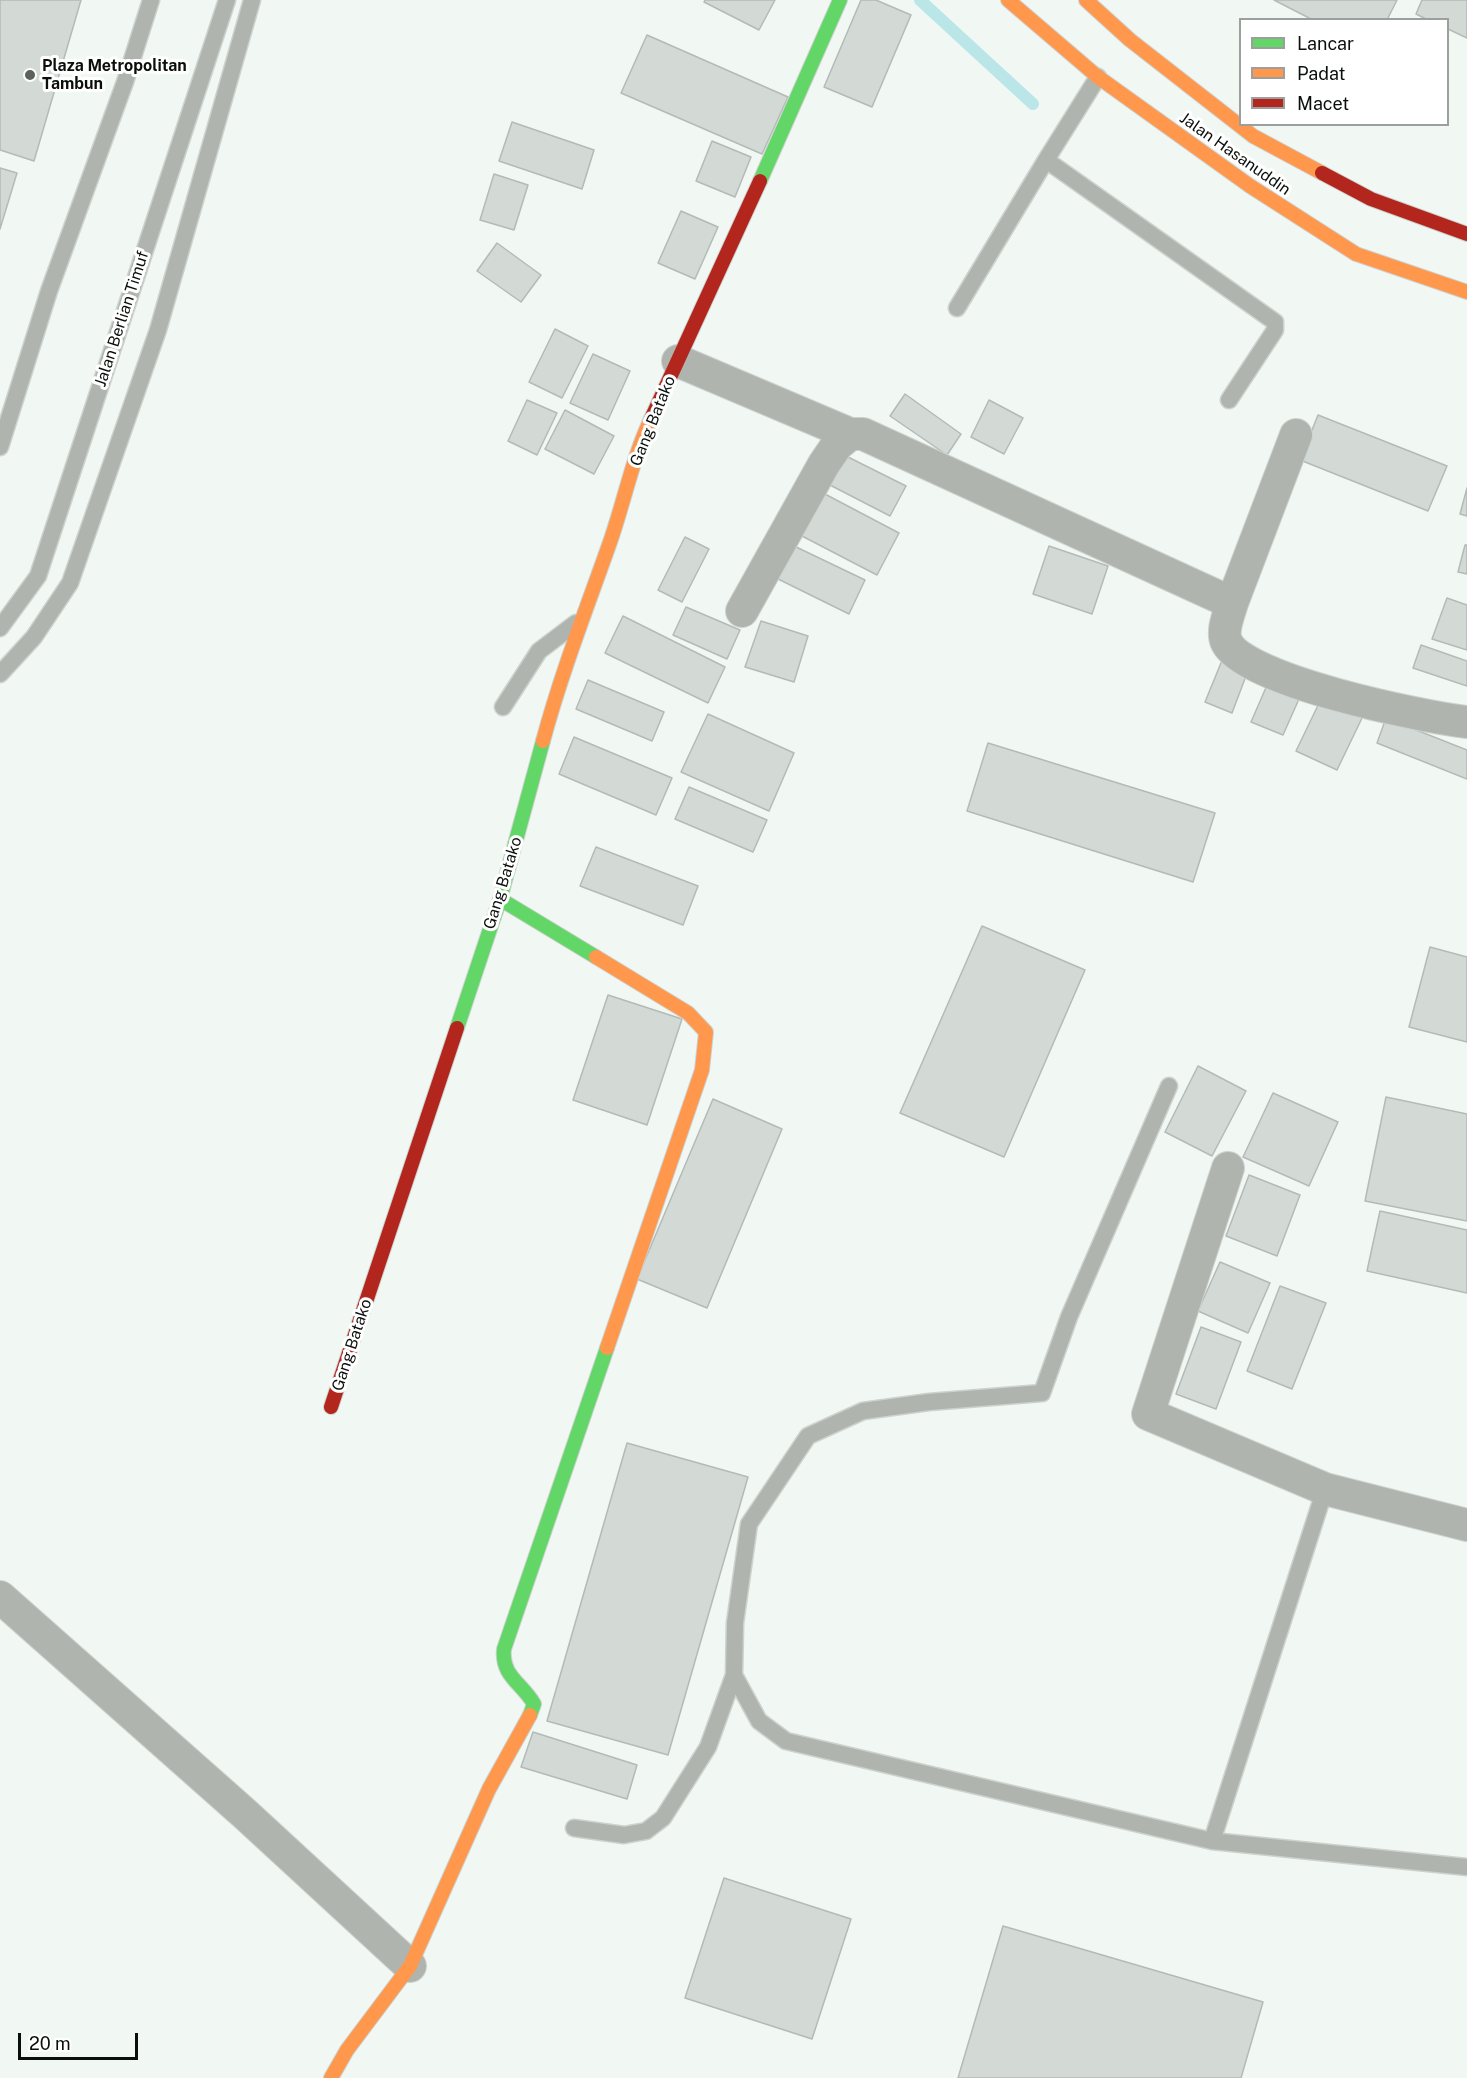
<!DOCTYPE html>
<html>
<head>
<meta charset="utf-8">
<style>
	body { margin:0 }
	#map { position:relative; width:1467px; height:2078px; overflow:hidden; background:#f1f8f3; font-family:"Public Sans",sans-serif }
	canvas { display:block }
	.legend { position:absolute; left:1239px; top:18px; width:210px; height:108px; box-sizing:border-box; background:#fff; border:2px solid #9d9f9e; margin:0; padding:8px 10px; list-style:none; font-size:18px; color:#0b0f0c }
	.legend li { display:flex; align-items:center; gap:12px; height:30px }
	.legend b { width:30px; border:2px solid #9d9f9e }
	.scale { position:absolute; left:18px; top:2033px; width:120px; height:27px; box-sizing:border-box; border:3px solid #0b0f0c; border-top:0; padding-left:8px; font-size:18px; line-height:21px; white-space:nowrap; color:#0b0f0c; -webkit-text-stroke:4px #fff; paint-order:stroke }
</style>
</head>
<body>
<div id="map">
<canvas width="1467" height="2078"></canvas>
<ul class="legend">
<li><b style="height:8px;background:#63d668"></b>Lancar</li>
<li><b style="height:8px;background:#ff974d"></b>Padat</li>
<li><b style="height:8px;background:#b3261e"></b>Macet</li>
</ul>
<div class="scale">20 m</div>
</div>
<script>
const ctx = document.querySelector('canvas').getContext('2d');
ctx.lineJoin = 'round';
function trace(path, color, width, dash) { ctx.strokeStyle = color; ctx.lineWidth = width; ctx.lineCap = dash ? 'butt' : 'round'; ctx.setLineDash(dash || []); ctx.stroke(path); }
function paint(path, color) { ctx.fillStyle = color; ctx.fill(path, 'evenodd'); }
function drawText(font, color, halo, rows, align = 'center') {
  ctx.font = font + ' "Public Sans",sans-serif'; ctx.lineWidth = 6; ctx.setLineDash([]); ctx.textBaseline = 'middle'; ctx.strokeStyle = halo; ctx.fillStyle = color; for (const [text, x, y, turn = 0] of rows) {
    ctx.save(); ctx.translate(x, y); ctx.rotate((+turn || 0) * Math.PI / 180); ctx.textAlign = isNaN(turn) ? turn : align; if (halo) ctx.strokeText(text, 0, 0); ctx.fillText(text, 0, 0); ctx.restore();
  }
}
const stream = new Path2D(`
	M920,0L1033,104`);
const building = new Path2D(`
	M0,0H81L34,161L0,150Z
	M705,0H775L759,30L704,2Z
	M861,0H876L911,15L872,107L824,87Z
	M1274,0H1397L1387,20H1313Z
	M1422,0H1467V38L1448,29V20H1428L1416,14Z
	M647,35L788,97L762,154L621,93Z
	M512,122L594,150L582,189L499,161Z
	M712,141L751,157L735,197L696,181Z
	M0,168L17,173L0,229Z
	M494,174L528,185L514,230L480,220Z
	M681,211L718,227L695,279L658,263Z
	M497,243L541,275L521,302L477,271Z
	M555,329L588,346L562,398L529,382Z
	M593,354L630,371L608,420L570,403Z
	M905,394L961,434L947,455L890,416Z
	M527,400L557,413L537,455L508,441Z
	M989,400L1023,418L1004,454L971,437Z
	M565,410L614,436L594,474L545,449Z
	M1318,415L1447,466L1428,511L1300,460Z
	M844,455L906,486L890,516L828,484Z
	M1467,488V516L1460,514Z
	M823,493L899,533L877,575L800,535Z
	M685,537L709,549L682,602L658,590Z
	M792,545L865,580L849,614L776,578Z
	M1465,545H1467V574L1458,572Z
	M1049,546L1108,566L1092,614L1033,594Z
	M1447,598L1467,605V650L1432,639Z
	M686,607L740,630L727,659L673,635Z
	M623,616L725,667L708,703L605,653Z
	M761,621L808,636L794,682L745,667Z
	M1421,645L1467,661V686L1413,668Z
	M1223,658L1249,668L1232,713L1205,702Z
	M1271,676L1303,690L1283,735L1251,722Z
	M588,680L664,712L652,741L576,709Z
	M1322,697L1363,716L1337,770L1296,751Z
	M708,714L794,753L769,811L681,772Z
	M1386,718L1467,750V779L1377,743Z
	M574,737L672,778L656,815L559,774Z
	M988,743L1215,813L1193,882L967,811Z
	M689,787L767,820L753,852L675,819Z
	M596,847L698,886L683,925L580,886Z
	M982,926L1085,970L1004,1157L900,1113Z
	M1430,947L1467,957V1042L1409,1027Z
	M608,995L682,1019L647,1125L573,1100Z
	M1198,1066L1246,1091L1212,1156L1165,1132Z
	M1273,1093L1338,1122L1309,1186L1243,1157Z
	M1386,1097L1467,1114V1221L1365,1201Z
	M713,1099L782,1129L707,1308L637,1279Z
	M1249,1175L1300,1195L1277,1256L1226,1236Z
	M1380,1211L1467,1230V1293L1367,1271Z
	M1220,1262L1270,1283L1248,1333L1198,1311Z
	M1280,1286L1326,1303L1292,1389L1247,1371Z
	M1201,1327L1241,1342L1216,1409L1176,1394Z
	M627,1443L748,1477L668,1755L547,1721Z
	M533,1732L637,1765L627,1799L521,1767Z
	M724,1878L851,1919L812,2039L685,1998Z
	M1003,1926L1263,2002L1241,2078H958Z`);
const lane = new Path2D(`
	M1098,77L1046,160L1275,322V330L1229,400
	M957,308L1046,160
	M0,447L49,291L125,82L151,0
	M0,628L38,576L227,0
	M0,674L34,637L70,583L158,330L252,0
	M503,707L539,651L576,623
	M734,1675L759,1721L786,1741L1212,1841L1467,1867
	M574,1828L624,1835L646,1831L663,1818L708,1747L734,1675L735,1623L749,1524L808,1436L863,1411L929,1402L1042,1393L1069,1317L1169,1086
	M1212,1841L1325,1489`);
const street = new Path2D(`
	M678,361L850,434
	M1296,435L1232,603C1229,614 1221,632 1227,643C1246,681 1423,717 1467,722
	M742,611L824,464L837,445L850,434H863L1232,603
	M1228,1168L1148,1414L1325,1489L1467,1525
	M0,1597L245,1814L410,1966`);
const fast = new Path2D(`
	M760,181L840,0
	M500,899L596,957
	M457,1028L500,899L543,741
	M530,1715L534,1704C522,1683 501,1676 504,1649L607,1348`);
const slow = new Path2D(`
	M1008,0L1098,77L1250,186L1356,254L1467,292
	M1086,0L1130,40L1253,136L1322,173
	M543,741C561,674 586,610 609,545C624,503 632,459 651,419
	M596,957L688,1013L706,1032L702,1070L607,1348
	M331,2078L347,2050L410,1966L489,1789L530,1715`);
const jam = new Path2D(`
	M1322,173L1371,199L1467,234
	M651,419L760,181
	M331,1407L457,1028`);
const markers = [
	[30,75,6,"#5c615d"]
];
const poiNames = [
	["Plaza Metropolitan",42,66],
	["Tambun",42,84]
];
const streetNames = [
	["Jalan Hasanuddin",1235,154,35],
	["Jalan Berlian Timuf",122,319,-72],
	["Gang Batako",653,421,-68],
	["Gang Batako",503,883,-73],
	["Gang Batako",352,1345,-72]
];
trace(stream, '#bbe6e8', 12);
paint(building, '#d3dad6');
trace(building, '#b4bab7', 1.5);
trace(lane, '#cdd2cf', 19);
trace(street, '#cdd2cf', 34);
trace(fast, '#cdd2cf', 16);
trace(slow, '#cdd2cf', 16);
trace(jam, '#cdd2cf', 16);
trace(lane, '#b0b4af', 16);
trace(street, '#b0b4af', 32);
trace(fast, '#63d668', 14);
trace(slow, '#ff974d', 14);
trace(jam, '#b3261e', 14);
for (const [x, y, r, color] of markers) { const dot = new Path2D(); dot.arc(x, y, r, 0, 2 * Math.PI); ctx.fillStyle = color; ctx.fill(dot); trace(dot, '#fff', 2); }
drawText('bold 16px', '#0b0f0c', '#fff', poiNames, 'left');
drawText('16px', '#0b0f0c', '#fff', streetNames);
</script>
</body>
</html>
